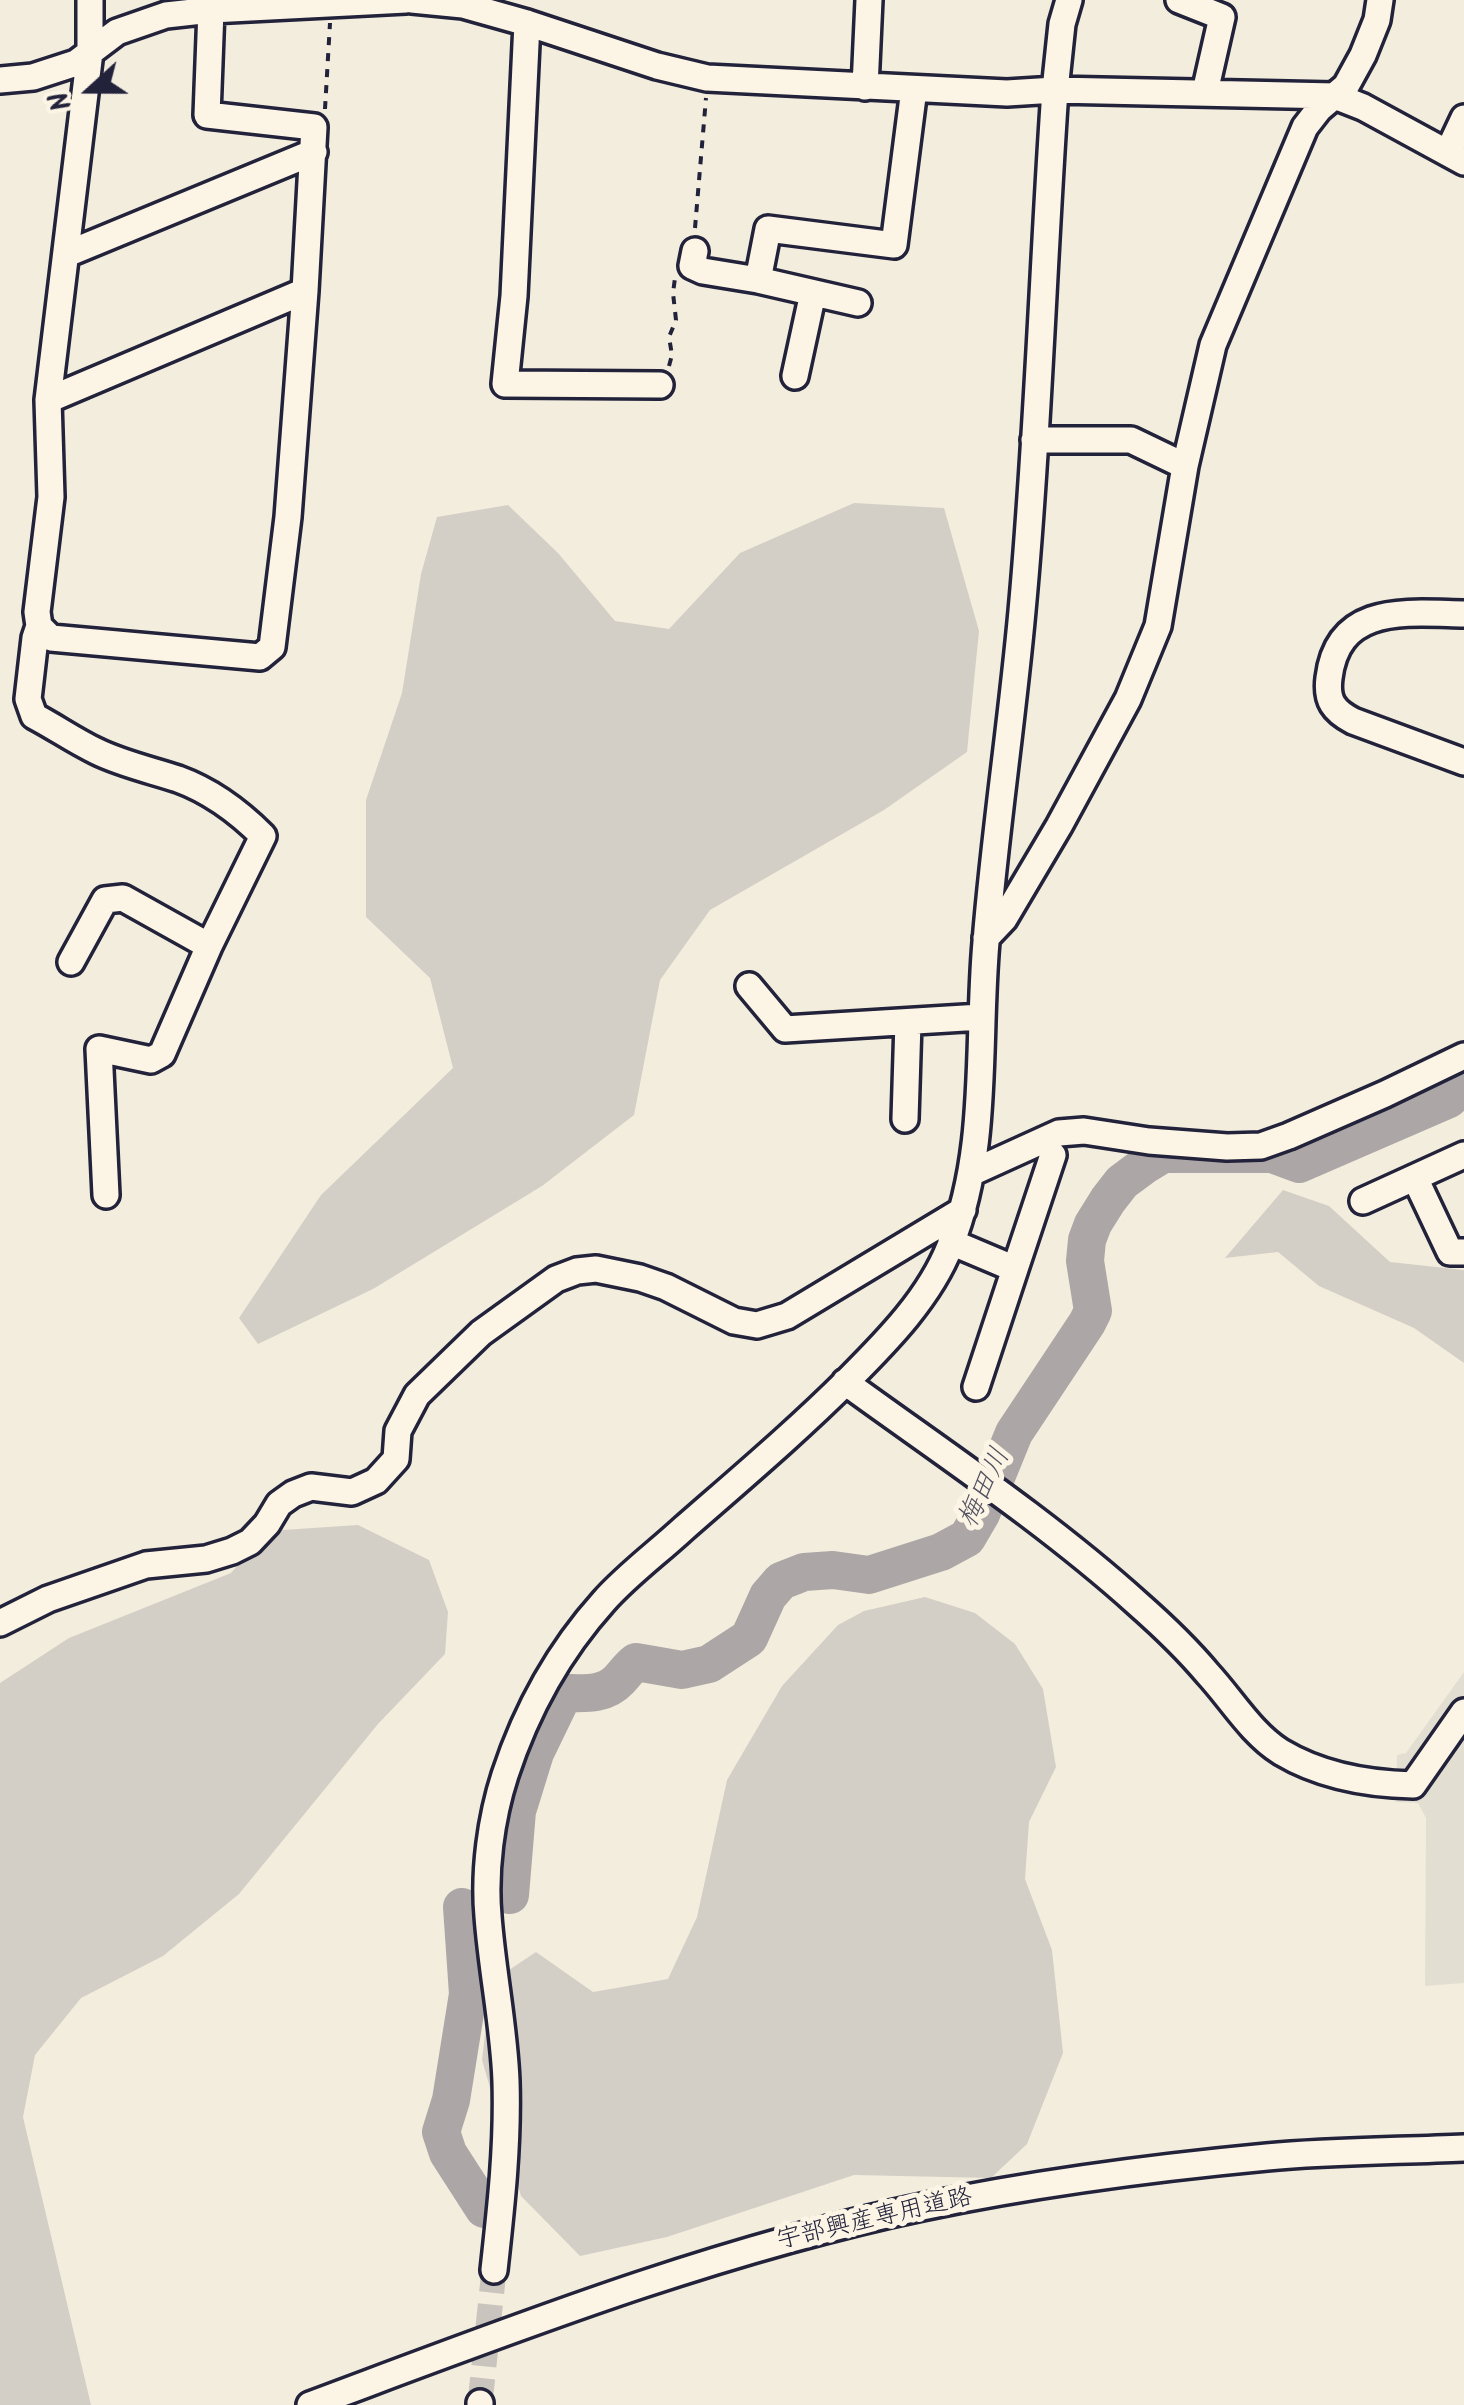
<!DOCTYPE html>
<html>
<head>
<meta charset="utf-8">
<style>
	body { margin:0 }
	#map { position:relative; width:1464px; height:2405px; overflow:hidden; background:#f3edde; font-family:Kalam,sans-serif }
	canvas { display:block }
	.north { position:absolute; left:40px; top:40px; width:100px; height:100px; -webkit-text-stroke:8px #fcf5e5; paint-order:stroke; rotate:249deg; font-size:28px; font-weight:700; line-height:40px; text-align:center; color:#22223b }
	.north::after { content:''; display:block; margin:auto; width:35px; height:45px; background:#22223b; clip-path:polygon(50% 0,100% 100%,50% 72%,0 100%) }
</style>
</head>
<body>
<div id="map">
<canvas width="1464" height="2405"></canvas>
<div class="north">N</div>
</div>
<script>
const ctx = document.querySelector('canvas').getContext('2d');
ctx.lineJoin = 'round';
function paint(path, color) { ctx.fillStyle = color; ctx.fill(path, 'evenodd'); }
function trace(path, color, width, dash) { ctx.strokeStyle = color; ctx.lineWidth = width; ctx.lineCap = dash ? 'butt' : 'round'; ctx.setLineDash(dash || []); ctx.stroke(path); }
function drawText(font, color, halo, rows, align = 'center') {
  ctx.font = font + ' Kalam,"Klee One",sans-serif'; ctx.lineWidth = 10; ctx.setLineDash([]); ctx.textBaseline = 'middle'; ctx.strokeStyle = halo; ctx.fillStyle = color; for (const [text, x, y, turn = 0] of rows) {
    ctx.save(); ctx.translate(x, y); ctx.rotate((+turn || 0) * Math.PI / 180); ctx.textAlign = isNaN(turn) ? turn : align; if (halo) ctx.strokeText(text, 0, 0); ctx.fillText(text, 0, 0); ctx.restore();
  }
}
const built = new Path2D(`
	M1464,1672V1983L1425,1986L1426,1818L1418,1803L1396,1802L1397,1755L1406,1753Z`);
const green = new Path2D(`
	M854,503L944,508L979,631L967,752L884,810L710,910L660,980L634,1115L542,1186L373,1289L258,1344L239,1318L321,1195L453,1068L430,978L366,917V800L402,693L421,574L437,517L508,505L558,553L615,621L669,629L740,553Z
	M1283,1190L1329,1206L1390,1262L1464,1270V1363L1414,1328L1319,1286L1278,1252L1225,1258Z
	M358,1525L429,1560L448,1612L445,1654L378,1724L239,1894L163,1956L81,1998L35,2055L23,2117L91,2405H0V1683L69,1638L231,1573L267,1531Z
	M925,1597L975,1613L1015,1644L1043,1689L1056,1767L1029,1822L1025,1879L1052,1950L1063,2053L1027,2144L991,2178L854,2175L667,2237L580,2256L521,2196L482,2060L491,1982L536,1952L593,1992L668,1979L697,1917L727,1780L782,1686L838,1625L864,1611Z`);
const river = new Path2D(`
	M510,1895L517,1811L535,1753L564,1693C583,1693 604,1696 619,1680C625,1674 629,1667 636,1662L682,1670L709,1664L749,1638L768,1596L781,1581L804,1572L833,1570L869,1575L941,1552L967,1538L981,1514L1014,1433L1087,1323L1093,1311L1085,1261L1087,1240L1093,1224L1108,1200L1122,1182L1145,1165L1163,1154H1272L1299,1164L1449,1099L1459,1088L1464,1074
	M462,1907L468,1994L451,2100L441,2132L448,2153L484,2209`);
const minorTunnel = new Path2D(`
	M480,2403L494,2270`);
const path = new Path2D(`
	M325,109L330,23
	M695,228L706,98
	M669,366L672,355L669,337L676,320L673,293L675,278`);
const minor = new Path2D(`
	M90,0V52L48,400L51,497L37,612L39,626L51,638L260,657L272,647L288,517L305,291L314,127L207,115L211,10
	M412,0L463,5L527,23L657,66L707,78L1007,93L1055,90L1335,96L1363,107L1464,162
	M1179,0L1222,17L1205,92
	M527,23L514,296L505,384L660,385
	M0,80L33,77L76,63L117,32L166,15L211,10L406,0
	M865,87L869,0
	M1448,152L1464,118
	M695,251L692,266L703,271L758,280
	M67,254L314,152
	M858,303L758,280L768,229L894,245L914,89
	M795,376L813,293
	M48,400L305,291
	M1034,440H1131L1185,466
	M1464,614C1407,613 1338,603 1329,678C1326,701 1334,711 1353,721L1464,762
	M39,626L35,638L28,699L34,716C55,727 75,741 96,751C122,764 151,770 178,779C211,791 239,812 263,836L209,946L162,1054L151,1060L99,1049L106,1195
	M986,938L1004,919L1059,826L1128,699L1158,626L1185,466L1213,345L1305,127L1319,109L1346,86L1363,55L1377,20L1380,0
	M71,962L105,900L123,898L209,946
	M749,986L785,1029L981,1017
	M905,1119L908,1022
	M971,1173L1059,1133L1084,1131L1149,1141L1227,1147L1261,1146L1289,1136L1385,1094L1464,1056
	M1415,1178L1450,1252H1464
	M1363,1201L1464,1155
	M951,1242L1015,1269L1053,1155
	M845,1382C944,1454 1047,1522 1138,1604C1163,1626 1187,1649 1208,1674C1232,1700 1251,1733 1281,1752C1321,1776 1367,1784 1413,1785L1464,1712
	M976,1387L1015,1269
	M0,1623L48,1599L146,1565L206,1559L232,1551L250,1542L267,1524L279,1504L293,1494L311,1487L352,1492L376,1481L396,1459L398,1431L417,1395L481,1333L556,1279L577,1271L596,1269L640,1278L666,1287L734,1321L757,1325L787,1316L963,1210
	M494,2270C501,2207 508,2145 506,2081C504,2026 492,1971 488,1916C484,1871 491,1818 505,1775C526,1711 559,1651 604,1601C627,1575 657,1553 683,1529C739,1480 797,1431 850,1378C888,1340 930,1297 950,1246C989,1150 977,1043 986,942C995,831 1012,722 1022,611C1038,438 1043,264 1055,90L1062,24L1069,0
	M310,2405C511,2330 712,2251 922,2207C1036,2183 1151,2168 1267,2157C1332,2151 1399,2151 1464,2148
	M480,2405V2403`);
const streetNames = [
	["宇部興産専用道路",875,2221,-13]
];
const waterNames = [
	["梅田川",987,1489,-65]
];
paint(built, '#e3ded2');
paint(green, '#d4cfc6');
trace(river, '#aca7a6', 38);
trace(minorTunnel, '#c9c4bd', 25, [25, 12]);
trace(minor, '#22223b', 32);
trace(path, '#22223b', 4, [8, 8]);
trace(minor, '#fcf5e5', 25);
drawText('25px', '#22223b', '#fcf5e5', streetNames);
drawText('italic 28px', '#525160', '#fcf5e5', waterNames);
</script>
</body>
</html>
